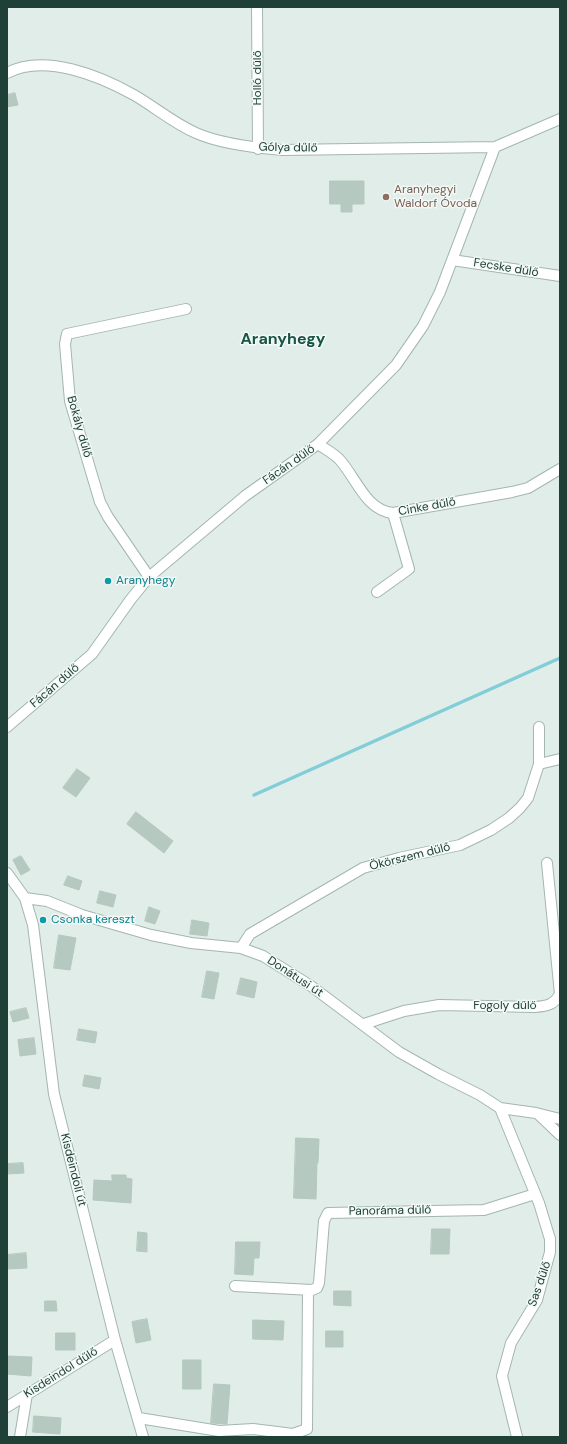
<!DOCTYPE html>
<html>
<head>
<meta charset="utf-8">
<style>
	body { margin:0 }
	#map { position:relative; width:567px; height:1444px; overflow:hidden; background:#e1ede8; font-family:"DM Sans",sans-serif }
	canvas { display:block }
	.frame { position:absolute; inset:0; border:8px solid #1f4037; pointer-events:none }
</style>
</head>
<body>
<div id="map">
<canvas width="567" height="1444"></canvas>
<div class="frame"></div>
</div>
<script>
const ctx = document.querySelector('canvas').getContext('2d');
ctx.lineJoin = 'round';
function trace(path, color, width, dash) { ctx.strokeStyle = color; ctx.lineWidth = width; ctx.lineCap = dash ? 'butt' : 'round'; ctx.setLineDash(dash || []); ctx.stroke(path); }
function paint(path, color) { ctx.fillStyle = color; ctx.fill(path, 'evenodd'); }
function drawText(font, color, halo, rows, align = 'center') {
  ctx.font = font + ' "DM Sans",sans-serif'; ctx.lineWidth = 3; ctx.setLineDash([]); ctx.textBaseline = 'middle'; ctx.strokeStyle = halo; ctx.fillStyle = color; for (const [text, x, y, turn = 0] of rows) {
    ctx.save(); ctx.translate(x, y); ctx.rotate((+turn || 0) * Math.PI / 180); ctx.textAlign = isNaN(turn) ? turn : align; if (halo) ctx.strokeText(text, 0, 0); ctx.fillText(text, 0, 0); ctx.restore();
  }
}
const stream = new Path2D(`
	M254,795L560,658`);
const building = new Path2D(`
	M15,93L18,105L7,107V95Z
	M330,181H364V204H352V212H341V204H330Z
	M77,769L90,778L76,797L63,788Z
	M136,812L173,841L164,853L127,824Z
	M21,856L30,870L21,875L13,860Z
	M68,876L82,881L79,890L64,885Z
	M100,891L116,895L113,907L97,903Z
	M149,907L160,911L155,924L145,921Z
	M192,920L209,923L207,936L190,934Z
	M59,935L76,938L70,970L54,968Z
	M207,971L219,973L214,999L202,997Z
	M241,978L257,982L254,998L237,994Z
	M26,1008L29,1018L13,1022L10,1012Z
	M79,1029L97,1032L95,1043L77,1040Z
	M34,1038L36,1054L20,1056L18,1040Z
	M85,1075L101,1078L99,1089L83,1086Z
	M296,1138L319,1139L318,1163H317L316,1199L294,1198Z
	M23,1163L24,1173L7,1174V1164Z
	M112,1175H126V1178L132,1179L131,1203L93,1200L94,1180L112,1181Z
	M432,1229H450L449,1254H431Z
	M138,1232L147,1233V1252L137,1251Z
	M236,1242H260L259,1258H254L253,1275L235,1274Z
	M26,1253L27,1268L7,1269V1255Z
	M334,1291H351V1306L334,1305Z
	M45,1301H56L57,1311H45Z
	M147,1319L151,1340L136,1343L132,1322Z
	M253,1320L284,1321L283,1340L253,1339Z
	M326,1331H343V1347H326Z
	M56,1333H75V1350H56Z
	M7,1356L32,1357L31,1376L7,1374Z
	M183,1360H201V1389H183Z
	M214,1384L230,1385L227,1424L211,1423Z
	M34,1416L61,1418L60,1434L33,1432Z`);
const street = new Path2D(`
	M257,7L258,149
	M7,73C45,53 100,76 134,95C155,107 173,123 196,133C218,143 258,148 282,150L495,147L560,119
	M452,260L560,276
	M318,444C325,449 333,453 339,459C356,477 365,510 393,513L512,492L528,488L560,469
	M149,577L108,517L100,502L70,401L65,344L67,334L186,309
	M377,592L409,569L393,513
	M7,727L92,654L131,599L149,577L245,496L318,444L396,365L423,326L440,292L495,147
	M539,764L560,759
	M7,873L25,898L47,901L82,915L151,935L191,943L241,948L263,956L311,986L399,1052L438,1074L480,1095L500,1108L536,1113L560,1119
	M25,898L33,925L54,1094L115,1340L143,1437
	M241,948L250,934L363,868L399,858L460,845L491,830L509,818L520,808L528,798L539,764V727
	M364,1024L404,1011L439,1005L535,1007C547,1006 554,1005 560,994L547,863
	M500,1108L539,1203L550,1239V1252L537,1300L511,1343L502,1376L517,1437
	M538,1114L560,1135
	M235,1286L312,1290L317,1288L319,1283L324,1221L328,1213L484,1210L535,1194
	M7,1407L115,1340
	M139,1418L219,1431L253,1429L293,1434L307,1429L308,1290
	M20,1437L27,1394`);
const markers = [
	[386,197,4,"#8d6e63"],
	[108,581,4,"#0f9aa8"],
	[43,920,4,"#0f9aa8"]
];
const streetNames = [
	["Holló dűlő",258,78,-90],
	["Gólya dűlő",288,148,1],
	["Fecske dűlő",506,268,9],
	["Bokály dűlő",79,427,74],
	["Fácán dűlő",289,465,-35],
	["Cinke dűlő",427,507,-10],
	["Fácán dűlő",55,686,-41],
	["Ökörszem dűlő",410,857,-14],
	["Donátusi út",295,977,33],
	["Fogoly dűlő",505,1006],
	["Kisdeindoli út",73,1170,76],
	["Panoráma dűlő",390,1211,-1],
	["Sas dűlő",540,1284,-71],
	["Kisdeindol dűlő",61,1373,-32]
];
const educationNames = [
	["Aranyhegyi",394,190],
	["Waldorf Óvoda",394,204]
];
const cultureNames = [
	["Aranyhegy",116,581],
	["Csonka kereszt",51,920]
];
const districtNames = [
	["Aranyhegy",283,340]
];
trace(stream, '#83cdd9', 3.5);
paint(building, '#b6c9c1');
trace(building, '#b3c8bf', 1);
trace(street, '#a3b6af', 12);
trace(street, '#fff', 10);
for (const [x, y, r, color] of markers) { const dot = new Path2D(); dot.arc(x, y, r, 0, 2 * Math.PI); ctx.fillStyle = color; ctx.fill(dot); trace(dot, '#f2f9f6', 1.5); }
drawText('12px', '#1f4037', '#f2f9f6', streetNames);
drawText('12px', '#785e54', '#f2f9f6', educationNames, 'left');
drawText('12px', '#0d838f', '#f2f9f6', cultureNames, 'left');
drawText('bold 16px', '#195545', '#f2f9f6', districtNames);
</script>
</body>
</html>
